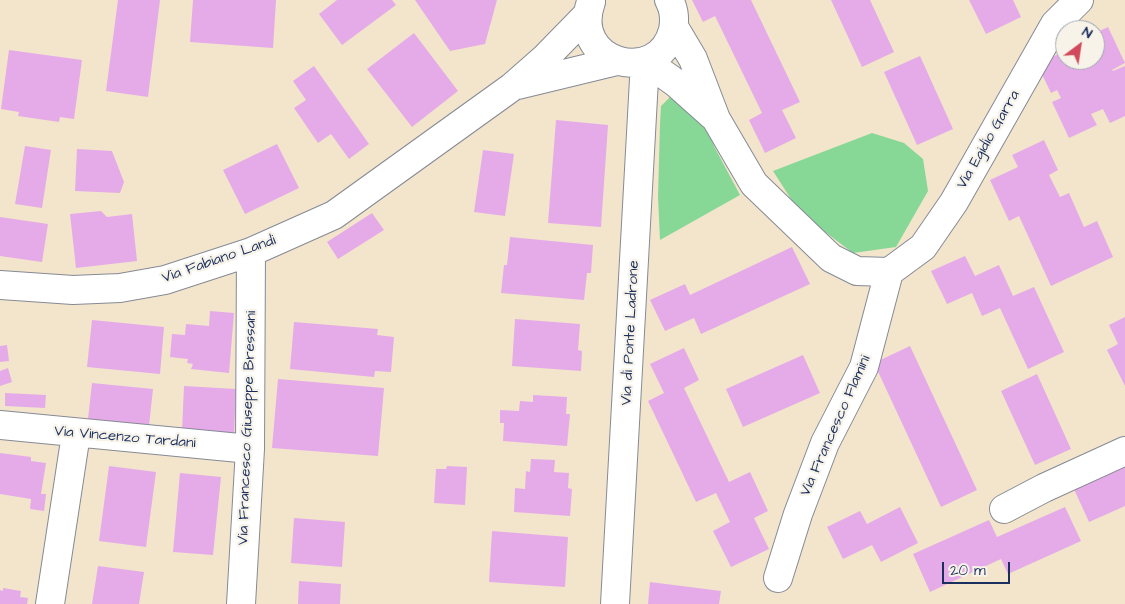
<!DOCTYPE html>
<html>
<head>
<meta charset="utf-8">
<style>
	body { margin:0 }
	#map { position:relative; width:1125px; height:604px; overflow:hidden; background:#f2e5cc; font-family:"Architects Daughter",sans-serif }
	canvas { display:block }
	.north { position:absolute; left:1055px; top:20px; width:50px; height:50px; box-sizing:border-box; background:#f7f3e8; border:1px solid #9fa5b1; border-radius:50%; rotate:31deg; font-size:14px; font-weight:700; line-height:20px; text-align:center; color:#1b2f5e }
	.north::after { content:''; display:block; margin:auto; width:18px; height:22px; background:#d1495b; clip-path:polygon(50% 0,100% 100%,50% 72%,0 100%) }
	.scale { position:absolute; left:942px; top:562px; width:68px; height:22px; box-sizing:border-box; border:2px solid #1b2f5e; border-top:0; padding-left:6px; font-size:15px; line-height:18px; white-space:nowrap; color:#1b2f5e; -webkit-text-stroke:4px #f7f3e8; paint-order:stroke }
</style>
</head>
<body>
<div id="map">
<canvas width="1125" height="604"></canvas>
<div class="north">N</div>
<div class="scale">20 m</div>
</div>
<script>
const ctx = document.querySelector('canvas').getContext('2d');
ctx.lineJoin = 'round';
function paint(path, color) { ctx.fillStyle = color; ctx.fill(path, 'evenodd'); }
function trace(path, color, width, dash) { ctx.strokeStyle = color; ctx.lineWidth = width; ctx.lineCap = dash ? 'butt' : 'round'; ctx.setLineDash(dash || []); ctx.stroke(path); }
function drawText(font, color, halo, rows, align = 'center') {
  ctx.font = font + ' "Architects Daughter",sans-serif'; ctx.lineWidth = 4.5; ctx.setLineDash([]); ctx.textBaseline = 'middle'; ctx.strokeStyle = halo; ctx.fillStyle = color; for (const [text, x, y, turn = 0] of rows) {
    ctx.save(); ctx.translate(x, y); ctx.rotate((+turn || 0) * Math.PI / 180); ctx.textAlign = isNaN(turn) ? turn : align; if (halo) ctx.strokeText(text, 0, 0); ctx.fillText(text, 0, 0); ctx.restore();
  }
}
const green = new Path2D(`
	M670,97H681L699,110L715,148L740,195L660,240L658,197L660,124L661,106Z
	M872,133L904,143L923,159L928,191L896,247L853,253L800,213L773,171Z`);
const building = new Path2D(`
	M118,0H160L148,97L106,91Z
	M193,0H276L273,48L190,42Z
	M337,0H392L396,5L342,45L319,14Z
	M415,0H497L485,44L450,51Z
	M692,0H751L800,102L782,110L796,138L765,153L749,120L762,113L715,16L703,22Z
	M831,0H870L894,52L862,67Z
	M969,0H1013L1021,17L986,34Z
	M1108,27L1125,63L1112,70L1113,71L1125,66V116L1110,123L1103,109L1091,114L1097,125L1069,138L1052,102L1061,98L1057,90L1051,93L1037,64L1059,54L1063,63L1068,60H1095V33Z
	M414,33L458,91L412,127L367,69Z
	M9,50L82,60L74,119L60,117L59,122L18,116L19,112L1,109Z
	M920,56L953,129L917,145L884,72Z
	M314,66L369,144L349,159L331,134L318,143L294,108L306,100L293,81Z
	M556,120L608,125L601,227L548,223Z
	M1044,140L1058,170L1049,175L1060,197L1069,193L1084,227L1097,221L1113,257L1051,286L1019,216L1009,221L990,180L1018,167L1012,155Z
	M277,144L299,188L245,214L223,170Z
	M25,146L51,150L42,208L15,204Z
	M77,149L112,151L124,182L120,193L75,191Z
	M483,150L514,154L505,216L474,212Z
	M101,211L107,217L132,214L137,261L76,268L70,214Z
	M372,213L384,230L338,259L327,242Z
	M0,217L48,224L42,262L0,256Z
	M510,237L593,245L591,273H587L584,300L501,293L504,265H507Z
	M792,247L810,284L701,334L694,318L665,331L650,300L685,284L690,295Z
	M965,256L975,276L999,265L1013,296L1034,287L1064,352L1028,369L1000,308L982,316L972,293L947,304L931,271Z
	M210,311L234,313L229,373L191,369L193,364L187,363L188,359L170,357L172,334L185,335L186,324L209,326Z
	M1125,317V386L1107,350L1118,344L1109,325Z
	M515,319L580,324L578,350L582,351L581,371L512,366Z
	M92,320L164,327L160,374L87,367Z
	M294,322L378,329L377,335L394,337L391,372L375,371L374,377L290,369Z
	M7,345L9,361L0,362V346Z
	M910,346L977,490L941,507L874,363Z
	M684,348L699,380L684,388L729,482L750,472L768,511L754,518L769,549L731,567L713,531L730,522L716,493L696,502L648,401L664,393L650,364Z
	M803,355L820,393L743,427L726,389Z
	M8,368L12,382L0,386V371Z
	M1037,374L1071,449L1035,465L1001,391Z
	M278,379L384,388L378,456L272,448Z
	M92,383L153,389L149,426L88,419Z
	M184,386L236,389L234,434L182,431Z
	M5,393L46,395L45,408L5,406Z
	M533,395L567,397L566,414H570L567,446L503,441L504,423H500V410L519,411L520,401L533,402Z
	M0,453L31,457V461L46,463L41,494H46L44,511L30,509L31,499L0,494Z
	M531,459L555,460L554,472L569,473L568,488L572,489L570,516L514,512L515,488L525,489L526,471L530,472Z
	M1125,463V506L1089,522L1073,487Z
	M109,466L156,472L146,547L99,541Z
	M447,466L467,467L465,505L434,503L436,469H446Z
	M180,473L221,477L213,555L173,552Z
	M900,507L918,543L881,562L872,545L843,559L827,527L860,511L867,524Z
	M1065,507L1081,541L1008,574L1001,559L930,592L913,554L989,520L997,537Z
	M294,518L345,522L342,567L291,563Z
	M492,531L568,537L565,587L489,582Z
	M98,566L144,572L139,604H92Z
	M299,581L341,584L340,604H298Z
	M650,582L721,591L719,604H648Z
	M3,588L21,591L20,597L28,598L27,604H0V590L3,591Z`);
const minor = new Path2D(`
	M591,2C569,63 658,88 673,30C675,20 674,9 669,0
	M674,27L693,59L716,119L754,184L831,258L857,271L889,272
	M645,61L676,83L713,116
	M518,85L617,61
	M889,272L923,247L954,202L1055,24L1079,0
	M0,285L73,290L120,288L165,280L251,252L334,215L512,87L545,58L587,15
	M0,425L250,449
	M1004,509L1044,488L1125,451
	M778,578L798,514L825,443L864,367L889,272
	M50,604L76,434
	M241,604L250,449L251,252
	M615,604L645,61`);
const streetNames = [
	["Via Egidio Garra",989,140,-60],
	["Via Fabiano Landi",219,260,-19],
	["Via di Ponte Ladrone",631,333,-87],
	["Via Francesco Flamini",836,426,-66],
	["Via Francesco Giuseppe Bressani",248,428,-88],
	["Via Vincenzo Tardani",125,438,5]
];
paint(green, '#87d796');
paint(building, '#e5abe8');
trace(minor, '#868a95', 30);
trace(minor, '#fff', 28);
drawText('15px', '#1b2f5e', '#f7f3e8', streetNames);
</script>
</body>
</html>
